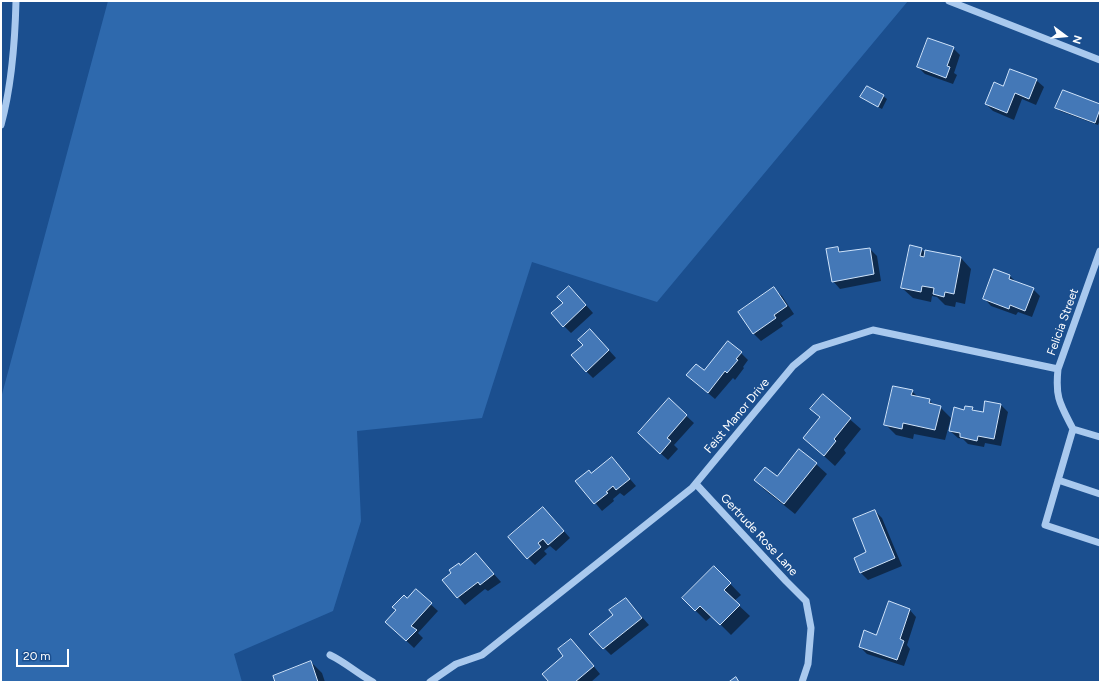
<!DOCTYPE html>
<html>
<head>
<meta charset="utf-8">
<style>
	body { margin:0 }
	#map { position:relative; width:1101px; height:683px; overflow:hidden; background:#1b4f8f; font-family:Figtree,sans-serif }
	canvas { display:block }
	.frame { position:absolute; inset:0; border:2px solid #fff; pointer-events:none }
	.north { position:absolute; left:1045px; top:16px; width:40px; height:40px; -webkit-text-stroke:3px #1b4f8f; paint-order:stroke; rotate:106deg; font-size:11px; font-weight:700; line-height:16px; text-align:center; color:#fff }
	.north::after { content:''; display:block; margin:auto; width:14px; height:18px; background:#fff; clip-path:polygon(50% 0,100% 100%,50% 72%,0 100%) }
	.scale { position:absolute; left:16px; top:649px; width:53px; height:18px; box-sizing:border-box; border:2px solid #fff; border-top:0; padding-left:5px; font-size:12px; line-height:14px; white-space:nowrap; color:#fff; -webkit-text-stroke:3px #1b4f8f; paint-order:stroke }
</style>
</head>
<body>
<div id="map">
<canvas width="1101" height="683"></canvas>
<div class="frame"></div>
<div class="north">N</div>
<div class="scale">20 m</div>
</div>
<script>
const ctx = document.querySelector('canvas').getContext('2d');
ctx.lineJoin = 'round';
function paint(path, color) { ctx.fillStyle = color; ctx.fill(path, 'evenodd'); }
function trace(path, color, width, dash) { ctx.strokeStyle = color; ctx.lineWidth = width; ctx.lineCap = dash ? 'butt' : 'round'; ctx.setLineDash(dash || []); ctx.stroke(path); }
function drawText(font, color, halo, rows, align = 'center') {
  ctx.font = font + ' Figtree,sans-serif'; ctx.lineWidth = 3; ctx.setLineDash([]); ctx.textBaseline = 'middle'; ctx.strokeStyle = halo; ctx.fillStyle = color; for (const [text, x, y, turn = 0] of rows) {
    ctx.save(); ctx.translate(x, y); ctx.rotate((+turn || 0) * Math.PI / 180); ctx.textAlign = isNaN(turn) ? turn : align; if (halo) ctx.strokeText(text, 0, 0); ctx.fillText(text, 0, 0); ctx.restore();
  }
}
const green = new Path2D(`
	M108,1H908L657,302L532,262L482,418L357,431L361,521L333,611L234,654L242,682H1V398Z`);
const shadow = new Path2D(`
	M953,48L960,55L954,73L957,75L953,84L925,74L918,67Z
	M1036,80L1044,87L1036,105L1022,99L1014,120L993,111L986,104L1003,87Z
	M883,96L887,99L882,109L865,100L861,97Z
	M1100,105V120L1098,125L1060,111L1057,108Z
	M838,248L842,253L870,249L877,256L881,281L840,289L833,281Z
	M921,249L926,253L961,258L971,269L965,304L956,302L955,307L945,305L937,297L932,296L931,302L913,298L902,288Z
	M1010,276L1016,282L1033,289L1040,296L1032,317L1018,312L1016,315L991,306L984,298Z
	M774,289L782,296L794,314L781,323L783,326L761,341L754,334L740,313Z
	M576,294L593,313L571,333L564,326Z
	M597,337L616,358L593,378L586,371Z
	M741,353L748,360L743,367L744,368L735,380L733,378L715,399L695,382L704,371Z
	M912,391L919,398L929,400L935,406L940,407L951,418L945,440L914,434L913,439L896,435L885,424Z
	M823,396L861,429L844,450L846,453L835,466L804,438L821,418L812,409Z
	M669,400L694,423L674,445L678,449L668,460L646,440Z
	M1001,405L1008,412L1001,446L985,443L984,447L968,444L963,439L958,438L950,431L965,411L972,408L975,411L984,413Z
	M612,458L636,486L624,496L620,493L613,499L614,501L602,511L577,481L591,475Z
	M816,464L827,474L795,514L766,491L755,480L777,478Z
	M875,511L882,518L902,566L868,580L861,573L868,553Z
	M550,515L570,538L556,551L550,546L544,551L547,554L535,565L528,558Z
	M476,554L501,582L488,591L485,589L465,605L443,580Z
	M714,567L741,595L734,601L750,616L731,635L712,616L706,621L683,598Z
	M416,591L438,611L418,633L423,638L414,648L394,629L397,611Z
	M626,599L649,625L611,655L604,648L614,615Z
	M909,609L916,617L907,645L910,649L904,666L867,654L860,647L877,636Z
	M578,647L600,674L591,682H551Z
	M311,662L322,673L325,682H276Z`);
const building = new Path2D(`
	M928,38L954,47L947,66L950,67L946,78L917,67Z
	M1010,69L1037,79L1029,99L1015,93L1007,113L985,104L994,82L1003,86Z
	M867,86L884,95L878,107L860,97Z
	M1063,90L1100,104V109L1095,123L1055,108Z
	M910,245L922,248L920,256L924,257L925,250L961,257L954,294L945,292L944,297L933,294L934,288L922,286L921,292L901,288Z
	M838,247L839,252L870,248L874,274L832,282L826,249Z
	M994,269L1010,275L1009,279L1034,288L1025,311L1010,305L1009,309L983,299Z
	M569,286L586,305L563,327L551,313L563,303L557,297Z
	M774,287L787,306L774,315L776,318L753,334L738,312Z
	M590,329L609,350L586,372L571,355L583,345L578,340Z
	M728,341L742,352L736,359L738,360L727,373L725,371L708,393L686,375L696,364L704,370Z
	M893,386L913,390L911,395L930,399L929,403L941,406L935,430L903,423L902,429L884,425Z
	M823,394L851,418L834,439L836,441L824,456L803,438L820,417L810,409Z
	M669,398L687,415L667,438L671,441L660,454L638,433Z
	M985,401L1001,404L994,439L978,436L977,441L960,437V433L949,431L954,407L964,410L965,406L973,407L972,410L983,412Z
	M799,449L817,463L784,504L754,480L765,467L777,476Z
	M612,457L630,479L616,490L613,486L606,492L608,493L594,504L575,481L589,470L591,473Z
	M543,507L564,531L548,545L543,539L538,543L541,547L527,559L508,537Z
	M875,510L895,558L860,573L854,558L866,552L853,519Z
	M476,553L494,574L480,585L478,582L457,598L442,580L451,573L449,570L459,563L460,565Z
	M714,566L731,583L724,590L740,605L720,625L700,606L695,611L682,598Z
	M416,589L432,603L411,626L417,630L406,641L385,622L396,610L392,607L404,595L407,598Z
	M626,598L642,618L603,649L589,634L613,615L609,610Z
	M889,601L910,609L900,639L904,641L897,660L859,647L864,630L876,635Z
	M571,639L594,666L575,682H549L542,674L563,656L558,649Z
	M311,661L318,682H275L273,676Z
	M736,677L739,682H729Z`);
const minor = new Path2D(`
	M949,1L1100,60
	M1,125C12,85 15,42 16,1
	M1100,251L1058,369C1055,398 1060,404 1073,429L1045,525L1100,543
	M1073,429L1100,437
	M1058,480L1100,494
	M696,484L786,581L806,601L811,628L808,664L802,682
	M330,655C345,662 358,674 373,682
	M430,682L456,664L482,655L692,488L793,366L815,348L873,330L1058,369`);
const streetNames = [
	["Felicia Street",1063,322,-70],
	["Feist Manor Drive",737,416,-50],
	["Gertrude Rose Lane",759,535,47]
];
paint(green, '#2e69ad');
paint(shadow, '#0007');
paint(building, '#4478b7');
trace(building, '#cfe3fa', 1);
trace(minor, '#a9c9ee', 7);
drawText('12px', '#fff', '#1b4f8f', streetNames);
</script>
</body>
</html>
